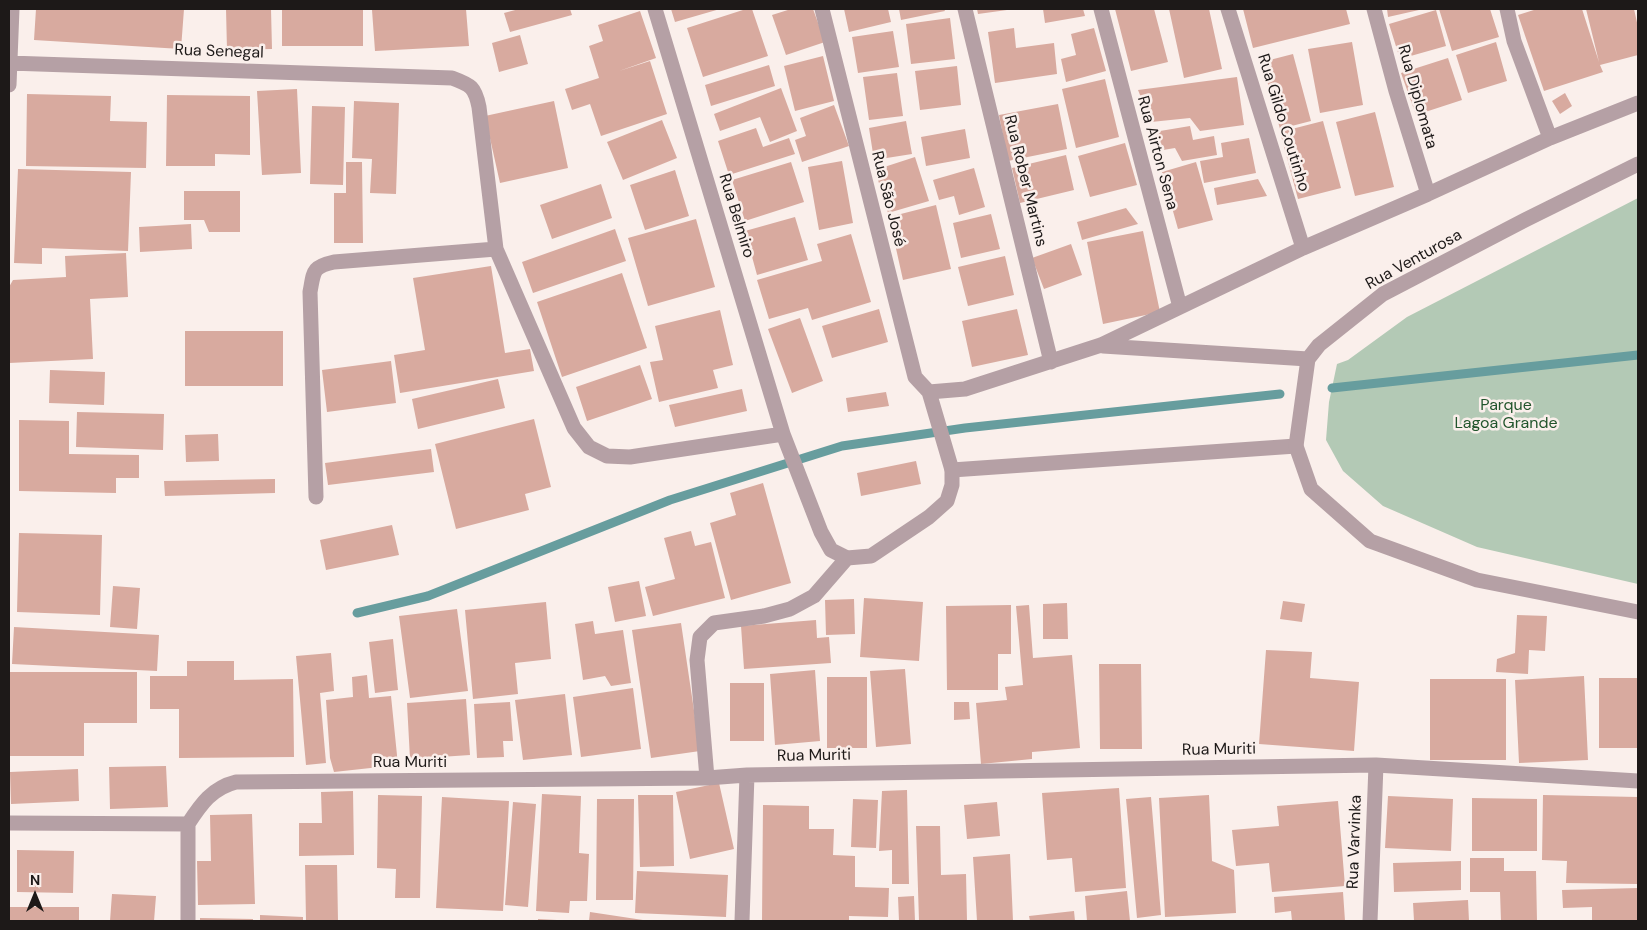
<!DOCTYPE html>
<html>
<head>
<meta charset="utf-8">
<style>
	body { margin:0 }
	#map { position:relative; width:1647px; height:930px; overflow:hidden; background:#faefeb; font-family:"DM Sans",sans-serif }
	canvas { display:block }
	.frame { position:absolute; inset:0; border:10px solid #1d1918; pointer-events:none }
	.north { position:absolute; left:10px; top:870px; width:50px; height:50px; -webkit-text-stroke:4px #faefeb; paint-order:stroke; rotate:0deg; font-size:14px; font-weight:700; line-height:20px; text-align:center; color:#1d1918 }
	.north::after { content:''; display:block; margin:auto; width:18px; height:22px; background:#1d1918; clip-path:polygon(50% 0,100% 100%,50% 72%,0 100%) }
</style>
</head>
<body>
<div id="map">
<canvas width="1647" height="930"></canvas>
<div class="frame"></div>
<div class="north">N</div>
</div>
<script>
const ctx = document.querySelector('canvas').getContext('2d');
ctx.lineJoin = 'round';
function paint(path, color) { ctx.fillStyle = color; ctx.fill(path, 'evenodd'); }
function trace(path, color, width, dash) { ctx.strokeStyle = color; ctx.lineWidth = width; ctx.lineCap = dash ? 'butt' : 'round'; ctx.setLineDash(dash || []); ctx.stroke(path); }
function drawText(font, color, halo, rows, align = 'center') {
  ctx.font = font + ' "DM Sans",sans-serif'; ctx.lineWidth = 5; ctx.setLineDash([]); ctx.textBaseline = 'middle'; ctx.strokeStyle = halo; ctx.fillStyle = color; for (const [text, x, y, turn = 0] of rows) {
    ctx.save(); ctx.translate(x, y); ctx.rotate((+turn || 0) * Math.PI / 180); ctx.textAlign = isNaN(turn) ? turn : align; if (halo) ctx.strokeText(text, 0, 0); ctx.fillText(text, 0, 0); ctx.restore();
  }
}
const green = new Path2D(`
	M1638,198V584L1477,547L1383,506L1343,471L1326,440L1329,402L1337,364L1348,360L1407,317Z`);
const stream = new Path2D(`
	M1332,388L1638,355
	M357,613L428,596L670,500L842,446L965,428L1280,394`);
const building = new Path2D(`
	M36,9H184L181,49L34,40Z
	M226,9H271L272,49L227,50Z
	M282,9H363V46H282Z
	M388,9H466L469,46L375,51L372,10Z
	M519,9H570L572,15L510,32L504,13Z
	M671,9H720L675,22Z
	M746,9H752L768,56L703,77L687,28Z
	M791,9H813L825,42L786,55L772,15Z
	M844,9H888L891,22L849,32Z
	M899,9H944L945,11L901,20Z
	M977,9H1007V10L978,14Z
	M1043,9H1083L1085,16L1045,23Z
	M1115,9H1154L1168,62L1131,71Z
	M1169,9H1209L1222,69L1184,78Z
	M1243,9H1346L1350,24L1253,48Z
	M1387,9H1419V10L1388,17Z
	M1439,9H1490L1499,37L1452,51Z
	M1537,9H1582L1599,62L1586,9H1634L1638,27V55L1600,65L1603,72L1544,91L1518,15Z
	M1436,10L1446,46L1400,59L1389,24Z
	M640,11L656,58L619,71L650,61L667,114L601,136L590,104L572,110L565,89L599,78L589,46L603,41L598,25Z
	M950,18L955,59L911,64L906,24Z
	M1014,28L1016,48L1054,43L1057,74L995,83L988,32Z
	M1094,28L1106,71L1066,82L1061,59L1076,55L1071,34Z
	M893,31L899,67L858,73L852,37Z
	M520,35L528,64L499,72L492,43Z
	M1352,42L1363,105L1320,113L1308,49Z
	M1496,42L1507,81L1468,93L1456,55Z
	M1293,54L1311,121L1280,129L1262,62Z
	M823,56L834,101L795,111L784,66Z
	M1448,58L1462,100L1416,115L1401,73Z
	M769,65L775,86L711,106L705,85Z
	M957,66L961,105L920,110L915,71Z
	M897,73L903,116L869,120L863,77Z
	M1237,77L1244,125L1200,131L1190,118L1151,122L1138,90Z
	M1105,79L1119,137L1076,148L1062,89Z
	M781,88L797,131L770,142L760,117L720,131L714,114Z
	M297,89L301,173L262,175L257,91Z
	M1565,93L1572,106L1560,114L1552,101Z
	M27,94L111,96L110,121L147,122L146,168L26,166Z
	M167,95L250,96V155L215,154V166H166Z
	M354,101L399,103L396,194L370,193L372,159L352,158Z
	M554,101L568,168L500,183L485,116Z
	M1058,104L1067,149L1008,161L999,115Z
	M834,105L849,146L802,162L795,140L806,136L800,118Z
	M312,106L345,107L343,185L310,184Z
	M1375,112L1394,187L1355,196L1336,122Z
	M662,120L677,158L623,180L607,142Z
	M906,121L912,154L874,160L869,128Z
	M1323,121L1341,188L1298,199L1280,132Z
	M1190,126L1193,140L1214,136L1217,155L1182,161L1175,148L1157,151L1154,132Z
	M756,128L763,147L789,138L795,154L729,175L718,141Z
	M965,129L970,158L926,166L921,137Z
	M1249,138L1256,173L1204,183L1200,161L1223,157L1221,143Z
	M1125,143L1137,185L1090,197L1078,156Z
	M1066,155L1074,190L1020,203L1012,168Z
	M915,157L929,201L888,213L875,170Z
	M842,161L853,223L819,230L808,167Z
	M346,162H362L363,243H334V193H346Z
	M791,162L804,202L745,221L732,180Z
	M1196,162L1213,220L1178,229L1162,172Z
	M974,168L985,207L959,215L954,196L939,200L933,180Z
	M18,169L131,172L128,251L42,248V264L14,263Z
	M675,170L689,216L645,230L630,185Z
	M1258,179L1267,196L1217,205L1214,188Z
	M601,184L612,218L552,239L540,205Z
	M184,191H240V232H209L204,220H184Z
	M936,205L951,269L903,280L889,217Z
	M1126,208L1138,224L1082,240L1077,222Z
	M991,214L1000,249L961,258L953,223Z
	M795,217L808,260L757,275L745,231Z
	M696,219L715,287L648,306L628,238Z
	M191,224L192,249L140,252L139,227Z
	M615,229L626,261L533,293L522,262Z
	M1143,231L1160,312L1103,324L1087,242Z
	M851,234L871,302L812,320L808,308L769,319L757,280L822,261L817,244Z
	M1071,244L1082,275L1044,289L1032,258Z
	M126,253L128,297L90,299L93,359L9,363V287L13,280L66,277L65,256Z
	M1005,256L1014,295L968,306L958,267Z
	M491,266L505,353L530,349L534,371L400,393L394,355L425,350L413,278Z
	M622,273L647,348L562,377L537,302Z
	M879,309L888,342L832,358L822,326Z
	M1017,309L1028,355L972,367L962,321Z
	M720,310L733,365L713,370L718,388L659,402L650,362L663,360L655,326Z
	M800,318L823,381L792,393L768,329Z
	M185,331H283V386H185Z
	M391,361L396,403L327,412L322,370Z
	M640,365L652,399L587,421L576,387Z
	M50,370L105,372L104,405L49,403Z
	M498,379L505,408L418,429L412,399Z
	M742,389L747,411L675,427L669,405Z
	M886,392L889,406L848,412L846,398Z
	M77,412L164,414L163,450L76,447Z
	M534,419L551,487L525,494L529,510L456,529L435,444Z
	M19,420L69,421V454L139,455V478H116V493L19,491Z
	M218,434L219,461L186,462L185,435Z
	M431,449L434,472L328,485L325,463Z
	M916,461L921,484L861,496L857,473Z
	M275,479V493L165,496L164,481Z
	M763,483L791,583L731,600L710,523L736,515L730,493Z
	M392,525L399,555L326,570L320,540Z
	M691,531L695,546L711,542L725,598L653,616L645,587L675,579L664,538Z
	M19,533L102,535L100,615L17,612Z
	M639,581L646,616L615,622L608,587Z
	M113,586L140,588L137,629L110,627Z
	M864,598L923,602L919,661L860,657Z
	M854,599L855,634L826,635L825,600Z
	M1283,601L1305,604L1302,622L1280,619Z
	M546,602L551,659L515,663L518,694L473,699L465,610Z
	M1067,603L1068,639H1043V604Z
	M1011,605V654H998V690H947L946,606Z
	M1029,605L1033,658L1072,655L1080,748L1032,752V759L981,764L976,703L1007,700L1005,687L1023,685L1016,606Z
	M457,609L468,691L410,698L399,616Z
	M1517,615L1547,616L1545,651L1529,650L1528,674L1496,672L1497,659L1515,653Z
	M816,620L817,638L829,637L831,663L744,669L741,626Z
	M593,621L595,634L623,630L631,683L611,686L605,676L583,680L575,624Z
	M681,623L700,751L651,758L632,630Z
	M14,627L159,635L157,671L12,664Z
	M393,639L398,690L375,693L369,642Z
	M1266,650L1312,652L1310,678L1359,682L1354,751L1259,744Z
	M331,653L334,691L320,693L326,763L306,765L296,656Z
	M187,661H234V680L293,679L294,757L179,758V709H150V676H187Z
	M1099,664H1141L1142,749H1100Z
	M905,669L911,744L876,747L870,671Z
	M815,670L820,741L775,745L770,674Z
	M9,672H137V723H84V756H9Z
	M367,675L369,698L391,696L398,765L334,772L330,758L326,700L353,697L352,677Z
	M1584,676L1588,760L1519,763L1515,680Z
	M827,677H867V748H827Z
	M1599,678H1637V748H1599Z
	M1430,679H1506V760H1430Z
	M730,683H764V741H730Z
	M633,688L641,749L581,757L573,697Z
	M565,694L572,755L523,760L515,700Z
	M466,699L470,755L410,759L407,703Z
	M510,702L513,741H503L504,757L477,758L474,704Z
	M954,702H969L970,719L954,720Z
	M166,766L168,807L110,809L109,767Z
	M78,769L79,801L11,804L10,772Z
	M719,783L734,849L690,859L676,792Z
	M1119,788L1126,888L1075,892L1072,858L1047,860L1042,793Z
	M907,790L909,884H892V850L879,851L882,791Z
	M353,791L354,855L299,856V823H322L321,792Z
	M542,794L581,796L579,853L589,854L587,901H570L569,913L536,911Z
	M378,795L422,796L420,898H395L396,869L377,868Z
	M638,795H673L674,866L640,867Z
	M1209,795L1212,861L1234,870L1236,913L1165,917L1159,798Z
	M1543,795L1638,797L1637,884L1566,883L1567,861L1542,860Z
	M1388,796L1453,799L1451,851L1385,848Z
	M442,797L509,801L503,911L436,908Z
	M1151,797L1161,915L1137,918L1126,799Z
	M1472,798L1537,799V851H1472Z
	M597,799H634L633,900H596Z
	M853,799L878,800L876,848L851,847Z
	M1338,801L1345,886L1272,892L1269,863L1236,866L1232,830L1279,826L1277,806Z
	M513,802L536,804L528,907L505,905Z
	M997,802L1000,836L967,839L964,805Z
	M763,805L809,806V829H834L833,855L855,856V887L889,888L888,917L849,916V921H762Z
	M252,814L255,904L198,905L197,861H211L210,815Z
	M916,826H940L941,875L966,874L967,921H919Z
	M17,850L74,851L73,893L17,892Z
	M1010,854L1013,921H977L973,857Z
	M1470,858H1504V871H1536L1537,921H1501L1500,892H1470Z
	M1461,861V890L1394,892L1393,863Z
	M305,865H337L338,921H306Z
	M637,871L728,875L726,917L635,913Z
	M1638,888V921H1592V907L1563,908L1562,890Z
	M1127,891L1130,921H1087L1085,896Z
	M1343,892L1345,921H1292L1291,911L1275,913L1274,897Z
	M112,894L156,896L154,921H110Z
	M914,896L915,921H899L898,897Z
	M1468,900L1469,921H1414L1413,903Z
	M9,907H79V921H9Z
	M1074,911L1075,921H1030L1029,916Z
	M590,912L643,920V921H589Z
	M260,915L303,917V921H260Z
	M200,918L253,919V921H200Z
	M538,919L557,920V921H538Z`);
const service = new Path2D(`
	M952,470L1296,446`);
const minor = new Path2D(`
	M655,9L783,434L821,532L831,550L847,558L871,556L929,517L947,501L952,485V470L929,392L915,377L822,9
	M965,9L1051,362
	M1101,9L1180,307
	M1228,9L1303,248
	M1374,9L1396,91L1428,194
	M1507,9L1514,41L1550,138
	M9,63L452,78C471,85 475,87 479,107L496,249L574,428L589,447L607,456L630,457L783,434
	M9,85L12,9
	M1638,164L1525,220L1383,294L1319,345L1308,359L1296,446L1311,489L1370,541L1477,580L1638,612
	M1103,346L1308,359
	M929,392L965,389L1101,345L1303,248L1428,194L1550,138L1638,103
	M316,497L310,292C314,271 312,267 334,262L496,249
	M707,778L697,660L700,637L714,623L764,616L790,609L814,596L847,558
	M9,823L188,824C201,804 212,788 236,782L707,778L747,775L1376,765L1638,781
	M188,921V824
	M742,921L747,775
	M1370,921L1376,765`);
const streetNames = [
	["Rua Senegal",219,52,2],
	["Rua Diplomata",1417,97,74],
	["Rua Gildo Coutinho",1283,123,73],
	["Rua Airton Sena",1157,153,75],
	["Rua Rober Martins",1025,181,76],
	["Rua São José",888,199,76],
	["Rua Belmiro",736,216,73],
	["Rua Venturosa",1414,260,-29],
	["Rua Muriti",1219,750,-1],
	["Rua Muriti",814,756,-1],
	["Rua Muriti",410,763],
	["Rua Varvinka",1355,842,-88]
];
const parkNames = [
	["Parque",1506,406],
	["Lagoa Grande",1506,424]
];
paint(green, '#b3c9b5');
trace(stream, '#679d9e', 9);
paint(building, '#d8aa9f');
trace(service, '#b5a0a5', 15);
trace(minor, '#b5a0a5', 15);
drawText('16px', '#1d1918', '#faefeb', streetNames);
drawText('16px', '#22552c', '#faefeb', parkNames);
</script>
</body>
</html>
